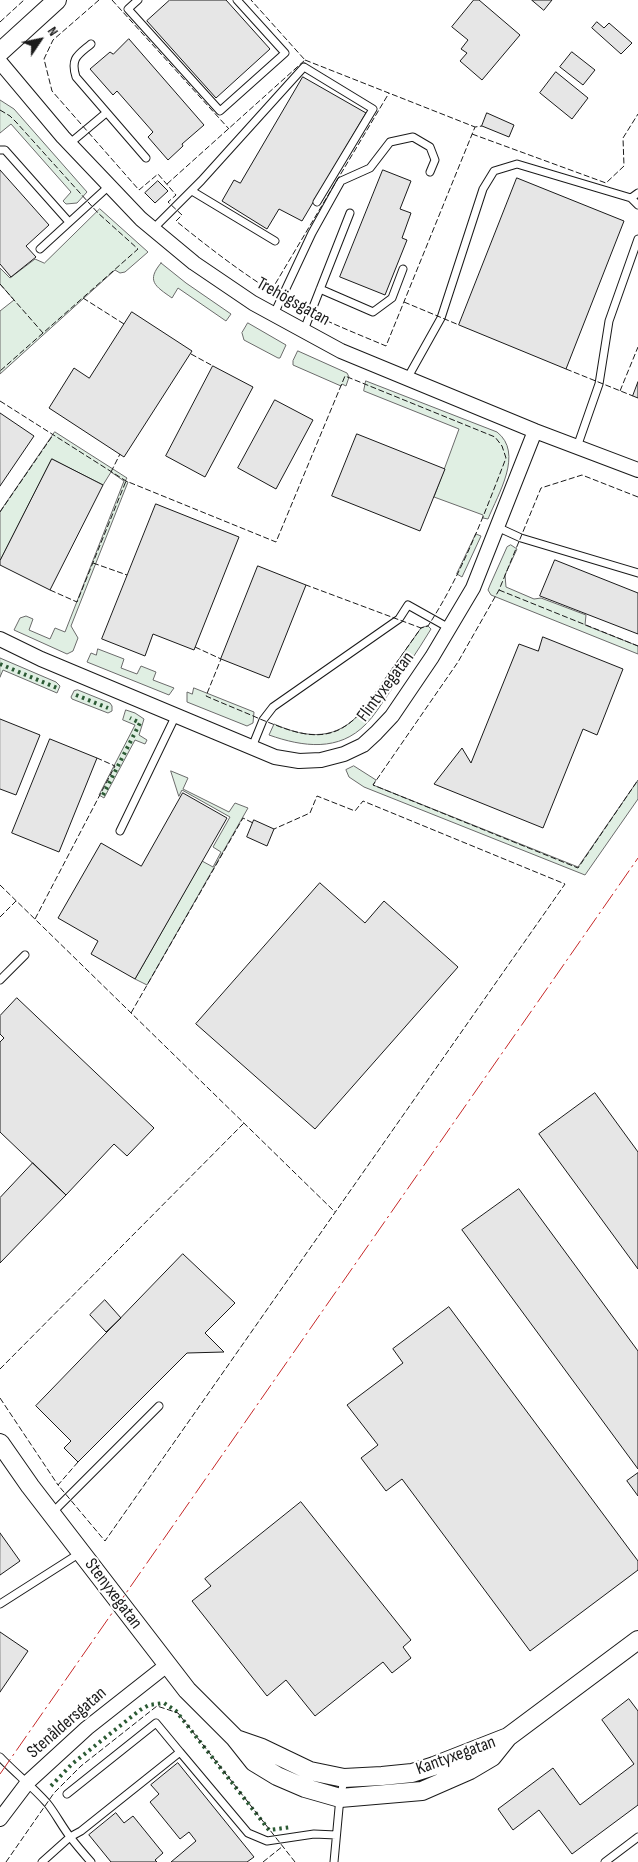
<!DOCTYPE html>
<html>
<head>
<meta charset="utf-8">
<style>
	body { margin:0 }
	#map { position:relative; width:638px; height:1862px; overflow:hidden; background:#fff; font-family:"Sofia Sans Condensed",sans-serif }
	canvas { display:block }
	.north { position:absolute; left:15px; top:15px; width:50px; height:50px; -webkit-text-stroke:4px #fff; paint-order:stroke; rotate:56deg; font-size:14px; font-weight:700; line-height:20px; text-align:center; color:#1a1a1a }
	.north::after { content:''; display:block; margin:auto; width:18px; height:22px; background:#1a1a1a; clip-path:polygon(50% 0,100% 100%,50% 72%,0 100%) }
</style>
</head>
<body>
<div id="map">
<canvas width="638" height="1862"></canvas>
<div class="north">N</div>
</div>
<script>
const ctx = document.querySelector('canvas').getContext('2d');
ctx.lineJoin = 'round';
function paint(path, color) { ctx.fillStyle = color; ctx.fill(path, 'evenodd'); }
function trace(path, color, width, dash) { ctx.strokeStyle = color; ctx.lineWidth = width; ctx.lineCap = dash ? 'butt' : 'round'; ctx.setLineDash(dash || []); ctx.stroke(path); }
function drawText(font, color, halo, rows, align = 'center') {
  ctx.font = font + ' "Sofia Sans Condensed",sans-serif'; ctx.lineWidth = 4; ctx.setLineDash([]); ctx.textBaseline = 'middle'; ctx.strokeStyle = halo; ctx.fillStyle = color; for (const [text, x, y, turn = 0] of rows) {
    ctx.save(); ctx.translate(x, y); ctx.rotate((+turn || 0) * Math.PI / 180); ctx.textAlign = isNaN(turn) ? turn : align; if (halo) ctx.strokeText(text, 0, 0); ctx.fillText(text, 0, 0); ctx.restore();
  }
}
const green = new Path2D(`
	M0,100L14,109L87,192L77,203L66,204L63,201L71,192L11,124L0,133Z
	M100,209L148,252L125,272L120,273L115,270L0,374V311L14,300L0,284V268L10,278L35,259L44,263Z
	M161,263L186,283L231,314L226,321L178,288L172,298C155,286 146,281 161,263Z
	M248,323L286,345L280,358H278L244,340L242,333Z
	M298,351L347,373L349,377L346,386L342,384L341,386L293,365V361Z
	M366,381L497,432C524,453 498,494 488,519L483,518V515L434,497L459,429L364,391Z
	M55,432L127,478L125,481L128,482L71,626L78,638L73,651L67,654L14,630L20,618L26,616L33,619L29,630L50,639L55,628L65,632L124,481L111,472L103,485L52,459L0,561V512Z
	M476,534L481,536L462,577L457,574Z
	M511,545L517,549L505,575L506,587L534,599L541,598L586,615L585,625L638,646V654L491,595L488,590L490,585L507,547Z
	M428,626L431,629C417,652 402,674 387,696C380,706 374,716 366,724C339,752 303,747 269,735L274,724C308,739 337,741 363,710L421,628Z
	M98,649L124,659L121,668L137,674L141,666L156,672L153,680L174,688L169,695L87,662L91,653L96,655Z
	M0,658L56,682L60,686L57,693L3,670L0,677Z
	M194,688L254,712L253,723L247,726L187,702V692L192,694Z
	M78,690L110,703L112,706V711L108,713L72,699L71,697L74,691Z
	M126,710L135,713L144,719L139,735L147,740L145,744L135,740L104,798L99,795L135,725L123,720Z
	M354,766L376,780L373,785L578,867L638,780V799L585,875L364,787L349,777L346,770Z
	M171,771L188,778L183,789L229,812L235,803L248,808L147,985L135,979L202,861L213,867L221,852L213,847L230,817L182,790L179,796Z`);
const building = new Path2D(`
	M170,0H226L270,49L216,98L147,21Z
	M474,0H479L520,35L482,80L460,61L467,53L461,49L468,40L452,27Z
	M532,0H552L544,10Z
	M597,22L604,28L609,23L632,43L621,54L592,28Z
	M129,39L204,125L182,144L183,146L168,160L148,137L153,132L117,91L113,95L90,69L110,52L113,54Z
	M572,52L595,70L583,85L560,67Z
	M556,72L588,98L572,119L540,93Z
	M303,77L366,113L302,221L279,209L267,229L222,201L234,180L240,183Z
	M487,113L514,125L509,137L482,126Z
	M0,170L49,225L26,246L36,257L11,277L0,264Z
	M383,170L411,181L400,209L411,213L402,238L407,240L385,295L340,277Z
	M517,178L624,221L566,369L459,325Z
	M158,181L168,191L155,203L145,193Z
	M132,312L192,351L124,457L49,408L74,368L89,378Z
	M213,366L253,387L205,477L166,456Z
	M638,382V398L633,396Z
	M275,400L313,420L276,489L238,468Z
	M0,413L34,436L0,486Z
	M357,434L445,469L420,531L332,496Z
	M52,459L103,485L50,590L0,565V561Z
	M156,504L239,537L194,650L153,634L145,656L102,639Z
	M555,560L638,593V634L540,596Z
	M258,566L306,585L269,678L221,659Z
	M543,637L623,669L597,735L583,729L543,828L434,784L462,748L471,763L519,644L538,651Z
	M0,719L40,735L16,795L0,789Z
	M50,739L97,758L59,852L12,833Z
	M183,793L227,818L135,979L91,954L98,941L58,918L101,843L141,866Z
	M254,820L274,829L267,846L247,837Z
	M320,883L365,923L384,901L458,967L315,1129L196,1024Z
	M17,998L154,1128L127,1156L114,1144L66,1195L0,1132V1042L4,1038L0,1034V1016Z
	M595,1093L638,1152V1269L539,1134Z
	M33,1163L66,1195L0,1263V1198Z
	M519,1189L638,1351V1469L462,1230Z
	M183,1254L235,1303L205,1333L224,1352L187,1353L78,1462L64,1448L71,1441L36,1406Z
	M105,1300L121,1318L106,1332L90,1315Z
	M449,1307L638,1561V1570L530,1651L402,1479L386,1491L361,1458L378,1445L347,1405L403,1363L393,1349Z
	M638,1473V1496L627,1481Z
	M301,1502L411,1640L403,1647L411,1658L392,1673L383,1662L315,1716L286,1680L267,1696L192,1601L211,1586L205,1579Z
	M0,1533L20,1561L0,1575Z
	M0,1632L28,1651L0,1692Z
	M629,1699L638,1711V1805L572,1854L539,1810L513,1830L498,1809L553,1768L580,1805L634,1764L602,1720Z
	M178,1763L254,1857L247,1862H171L196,1841L189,1832L180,1839L150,1802L159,1794L151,1785Z
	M116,1813L124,1823L133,1816L163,1853L155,1860L157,1862H111L89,1835Z`);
const service = new Path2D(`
	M138,0L128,9L220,111L285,53L237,0
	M91,44C78,55 70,58 76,77L146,158
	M69,144L106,113
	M0,150H5L69,222
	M192,191L275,241
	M631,198L638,205
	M153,229L201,181L304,67L373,109L317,202
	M40,249L109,186
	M320,289L373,312L392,298L403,269
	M274,314L312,233L341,181L370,168L390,142L413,137L430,147L435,160L430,172
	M304,330L350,213
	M408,377L441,318L483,189L494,171L517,164L631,198L638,193
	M577,447L599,384L609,321L638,239
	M497,527L521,538L638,573
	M252,747L263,720L273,707L399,619L408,605L449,628
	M120,831L176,715
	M0,980L25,955
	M52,1513L159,1406
	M0,1604L80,1553
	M180,1752L248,1833L267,1841L314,1834L336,1835
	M0,1757C15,1773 32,1786 47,1803C56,1814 62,1827 71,1838C77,1846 84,1854 91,1862
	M42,1862L70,1837L81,1831L180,1752L156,1723L67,1794
	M334,1862L339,1808L344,1778
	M605,1862L638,1837`);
const minor = new Path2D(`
	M0,62L63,137L141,219L194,263L253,303L341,351L535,431L638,470
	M0,639L41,659L275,757L299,761L321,760L344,754L363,745L376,733L392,716L432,657L473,588L535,431
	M0,1819L28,1782L87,1728L167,1665`);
const tertiary = new Path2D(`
	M0,52L57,0
	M0,1443L30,1486L187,1690L235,1738L254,1762L277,1776L305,1788L340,1798L422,1791L470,1770L492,1757L508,1737L638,1640
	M236,1739L262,1748L310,1771L344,1778L382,1776L412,1773L434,1766L508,1737`);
const hedge = new Path2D(`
	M0,664L57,688
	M76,695L108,708
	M103,795L140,723L130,718
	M51,1786L72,1764L140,1710L149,1705L164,1703L176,1711L269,1830L292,1827`);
const fence = new Path2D(`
	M99,0L53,40L44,59L52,91L139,190L158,174L176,195L168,202L182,215L176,221C212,250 248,278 288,301C319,319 353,332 386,346L475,127L482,126
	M112,0L229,129
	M0,22L24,0
	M305,60L475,127
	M0,110L10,116L16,122L98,213L138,249L0,371
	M472,134L606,183L624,166L623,138L638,114
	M167,184L305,60L251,0
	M0,284L43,333
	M271,291L389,93
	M83,298L124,324
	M404,302L459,325
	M191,354L213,366
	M566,369L633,396
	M620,391L638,347
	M0,401L126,481L276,542L345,376L495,437L502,446L506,458C484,515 462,574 428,626L421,628
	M111,472L120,454
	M638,497L582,475L541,488L499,590L458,662L373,785L578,868L638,780
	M0,512L53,435
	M93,563L127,575
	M50,590L77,602L126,481
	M499,590L638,646
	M195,647L221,659L206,696C224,704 242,711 260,719C300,735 331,748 363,710L421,628L306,585
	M0,885L335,1212
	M0,917L16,901
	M35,919L115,766L97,758
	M131,1013L243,818L253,823
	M0,1369L244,1123
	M0,1398L58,1485
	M78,1462L58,1485L105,1541L565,884L363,801L355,811L317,796L310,813L274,829
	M6,1862L54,1793L81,1766L157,1706L178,1713L295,1862
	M263,1862L283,1846`);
const power = new Path2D(`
	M0,1774L638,858`);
const streetNames = [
	["Trehögsgatan",293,302,29],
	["Flintyxegatan",386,687,-53],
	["Stenyxegatan",113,1594,53],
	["Stenåldersgatan",67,1723,-41],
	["Kantyxegatan",456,1756,-20]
];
paint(green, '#e0efe3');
trace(green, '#6a6a6a', 1);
paint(building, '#e6e6e6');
trace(building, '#1a1a1a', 1);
trace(service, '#1a1a1a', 9);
trace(minor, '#1a1a1a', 16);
trace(tertiary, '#1a1a1a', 20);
trace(service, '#fff', 7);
trace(minor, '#fff', 14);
trace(tertiary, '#fff', 18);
trace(hedge, '#2b5a34', 4, [2.5, 4]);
trace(fence, '#1a1a1a', 1, [6, 2.5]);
trace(power, '#c62828', 1, [18, 4, 2.5, 4]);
drawText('18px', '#1a1a1a', '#fff', streetNames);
</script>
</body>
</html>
